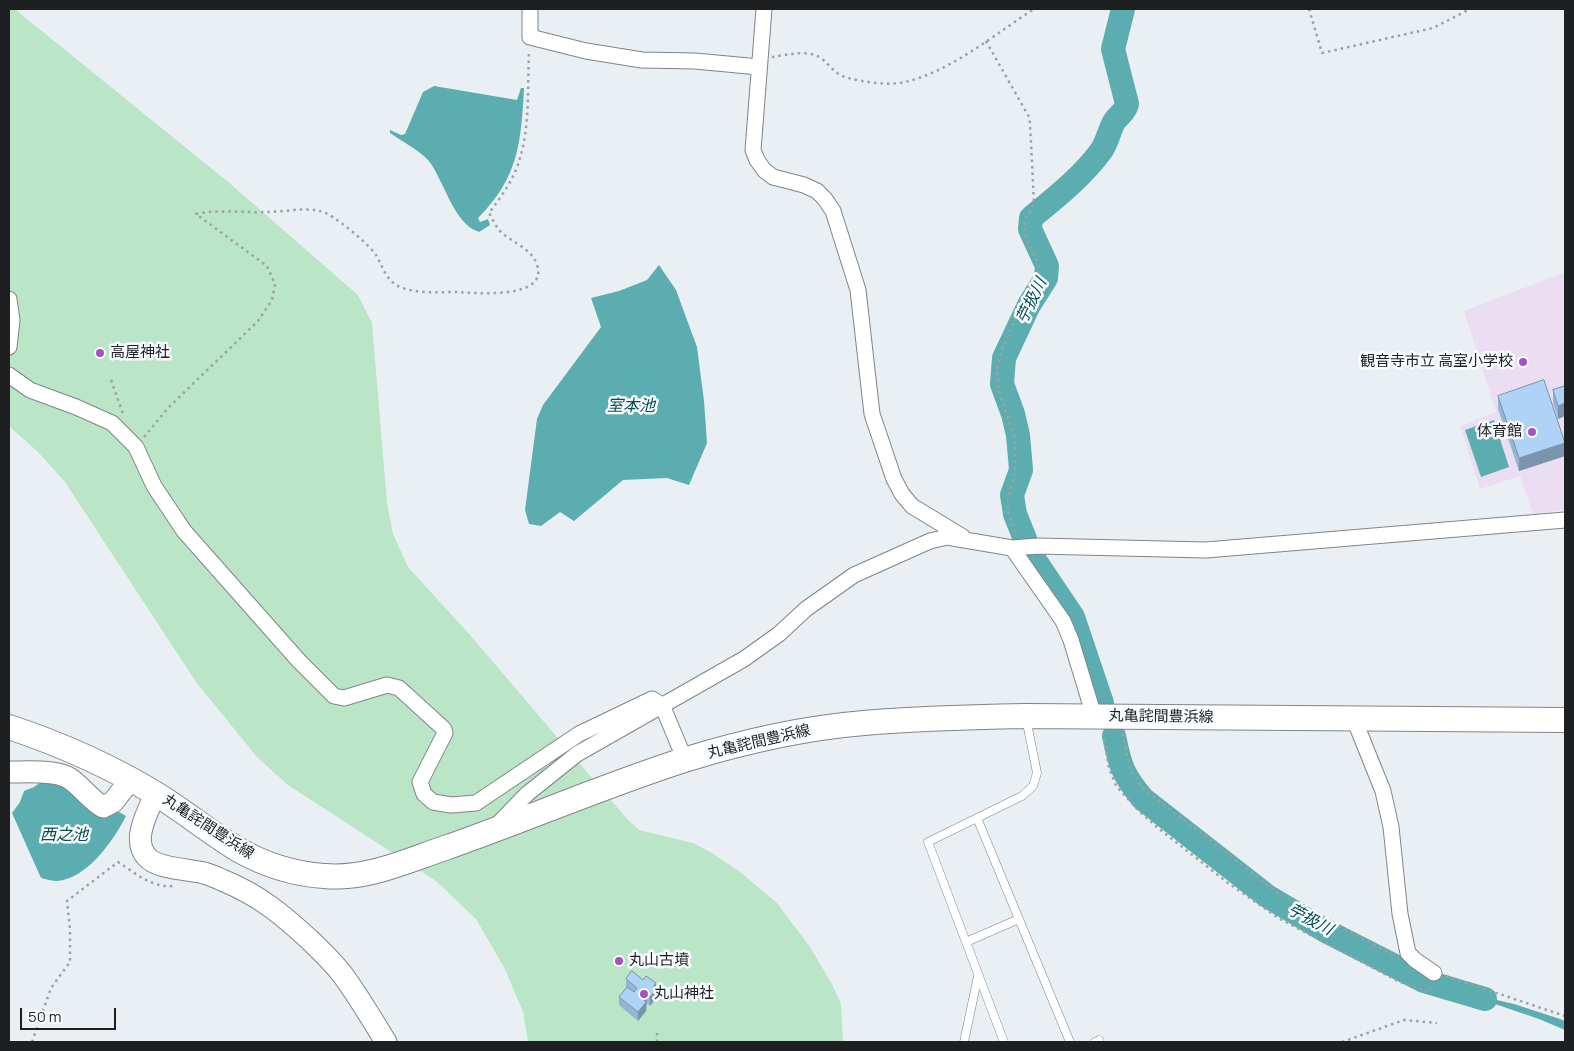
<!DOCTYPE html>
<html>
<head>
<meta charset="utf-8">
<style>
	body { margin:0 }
	#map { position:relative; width:1574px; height:1051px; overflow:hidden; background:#eaeff4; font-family:Manrope,sans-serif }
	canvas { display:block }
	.frame { position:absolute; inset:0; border:10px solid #1d1f21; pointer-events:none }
	.scale { position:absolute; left:20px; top:1008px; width:96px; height:22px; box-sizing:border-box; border:2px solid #1d1f21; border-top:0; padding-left:6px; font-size:15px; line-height:18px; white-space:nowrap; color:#1d1f21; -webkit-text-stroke:4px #f9fcff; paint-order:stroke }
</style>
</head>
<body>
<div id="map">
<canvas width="1574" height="1051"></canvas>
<div class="frame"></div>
<div class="scale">50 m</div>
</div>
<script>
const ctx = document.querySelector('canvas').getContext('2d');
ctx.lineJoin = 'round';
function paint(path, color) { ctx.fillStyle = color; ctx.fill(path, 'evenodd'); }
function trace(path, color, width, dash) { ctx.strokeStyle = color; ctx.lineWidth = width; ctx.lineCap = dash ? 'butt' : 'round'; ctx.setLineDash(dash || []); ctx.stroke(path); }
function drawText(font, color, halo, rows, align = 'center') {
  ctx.font = font + ' Manrope,"Noto Sans JP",sans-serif'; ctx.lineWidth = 5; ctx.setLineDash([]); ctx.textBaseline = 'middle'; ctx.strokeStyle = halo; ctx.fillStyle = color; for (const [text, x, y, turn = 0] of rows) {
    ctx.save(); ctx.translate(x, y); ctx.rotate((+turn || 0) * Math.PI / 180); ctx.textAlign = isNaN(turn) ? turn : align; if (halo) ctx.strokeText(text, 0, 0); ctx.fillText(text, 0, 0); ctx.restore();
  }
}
const education = new Path2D(`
	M1565,272V510L1533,514L1520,476L1480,489L1460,426L1496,412L1464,311Z`);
const green = new Path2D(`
	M9,9H16L22,15L227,181L358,295L372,323L387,503L393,534L408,567L470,635L627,819L639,830L693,843L712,853L739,871L777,903L810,947L833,986L841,1004L843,1042H528L523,1012L505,969L476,919L436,881L288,785L257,757L196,682L65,482L38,452L9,426Z`);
const water = new Path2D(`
	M434,86L517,100L521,88H524C521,142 519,177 478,218L480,222L488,219L490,225L479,232C453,224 444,179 428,160C420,151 400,140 390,133V130L401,135L405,134L423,92Z
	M659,265L676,290L697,347L704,401L707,443L689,485L667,478L623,480L574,521L560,512L541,526L529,524L525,510L537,419L543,405L601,327L591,298L619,291L647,280Z
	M1494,420L1509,467L1481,477L1465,430Z
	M44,780L57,781L101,815L119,812L126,816C114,840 87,879 57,881C52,881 46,879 41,878L12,813L20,802L24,791L34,787Z
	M1454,990L1514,1004L1560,1019L1565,1021V1030L1539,1019Z`);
const river = new Path2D(`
	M1025,539L1015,514L1012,495L1021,470L1018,435L1013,414L1002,384L1004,358L1029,305L1046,278L1047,266L1030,229L1031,218C1056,197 1082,177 1101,151C1107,143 1109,131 1114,122C1118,115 1125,113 1127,104L1113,49L1123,9
	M1034,559L1073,617L1102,703
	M1114,736C1120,766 1123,775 1143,799L1267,896L1324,930L1424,981L1485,999`);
const path = new Path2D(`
	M1309,9L1322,53L1433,28L1470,9
	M986,41L1029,117L1030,123L1034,204L1026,217L1024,225L1025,235L1038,264L1039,272L1036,282L1023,302L1003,347L997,368L998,386L1001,399L1015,438V469L1008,499V512L1017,535
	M772,57C787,55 807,49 821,58C831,66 834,74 848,78C865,82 888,86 905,82C950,72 995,34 1034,9
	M111,380L123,414
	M144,437L169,407L258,321L272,300L275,284L267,266L196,214C219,209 244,213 267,212C284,212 303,207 320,211C332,213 369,244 376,255C383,267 386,281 400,287C417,294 439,292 457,292C474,293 549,300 537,265C532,248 510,242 499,230C495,225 492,218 489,213C496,204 503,194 509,184C532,144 527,95 529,50
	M1103,733L1109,768L1116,786L1139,811L1158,828L1228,883L1280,919L1400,982L1429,992L1431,986
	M1123,734L1127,757L1132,772L1141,786L1166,807L1230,855L1276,892L1395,956
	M1446,976L1565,1016
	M32,1042L51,988L70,962V929L67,901L118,862C135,873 152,888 173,886
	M657,1042V1029
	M1342,1042L1404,1020L1437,1023`);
const lane = new Path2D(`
	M977,818L1070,1042
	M966,942L1019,919
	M964,1042L978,976
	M1004,1042L928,842L1022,796L1033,786L1037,773L1026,718
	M1095,1042L1099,1040`);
const street = new Path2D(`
	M530,9V37L586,51L642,60L695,61L759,67
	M764,9L753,150L757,160L764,170L773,177L804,185L817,191L825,199L833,211L858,290L872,414L894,479L902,494L912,506L963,537
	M9,299L12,320L9,347
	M9,375L30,390L76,407L112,423L136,447L154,486L184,531L299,661L334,696L344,698L387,685L399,688L444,729L445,733L420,782L424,794L433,802L451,805L476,803L579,734L652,699L662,705L685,760
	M1012,548L1063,621L1071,640L1094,716
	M1354,719L1383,791L1391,827L1400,914L1408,953L1415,960L1434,973
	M496,826L527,794L577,754L744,659L779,634L806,609L854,575L930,541L947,537L1012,548L1038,546L1206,550L1565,520`);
const secondary = new Path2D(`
	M9,772C25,772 53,770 67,777C78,782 89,799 103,807L113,802L131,779
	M156,793C148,811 131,840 147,857C157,869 189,869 204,873C210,875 216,877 222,880C259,895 283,915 312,942C323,953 336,965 345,978C360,999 373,1021 386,1042`);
const primary = new Path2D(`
	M9,727C60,744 110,766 156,794C184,811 209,832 237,849C263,864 294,874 324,876C366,880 406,861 445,848C525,820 603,786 684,760C742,742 803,728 864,723C918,718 972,717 1026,716L1565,720`);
const wall = new Path2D(`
	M1565,386L1558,419L1553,403V390Z
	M1498,396L1565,456L1519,471L1498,409Z
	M626,979L643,980L656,983V998L650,1006L647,1003L646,1011L638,1021L619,1005V997L626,988Z`);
const shadedWall = new Path2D(`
	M1565,403V416L1558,419V406Z
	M1565,443V456L1519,471V458Z
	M656,983V998L650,1006V997L653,987Z
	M647,995L646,1011L638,1021V1012L644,999Z`);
const building = new Path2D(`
	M1544,380L1565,443L1519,458L1498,396Z
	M1565,386V403L1558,406L1553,390Z
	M632,971L643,980L646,976L656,983L653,987L656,990L650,997L647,995L644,999L640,996L646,1002L638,1012L619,997L627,987L634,992L637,988L626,979Z`);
const markers = [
	[100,353,5,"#a451c1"],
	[1523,362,5,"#a451c1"],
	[1532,432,5,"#a451c1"],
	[619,961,5,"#a451c1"],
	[644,994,5,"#a451c1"]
];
const poiNames = [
	["高屋神社",110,353],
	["観音寺市立 高室小学校",1513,362,"right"],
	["体育館",1522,432,"right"],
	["丸山古墳",629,961],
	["丸山神社",654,994]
];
const streetNames = [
	["丸亀詫間豊浜線",1161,717,1],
	["丸亀詫間豊浜線",759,742,-13],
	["丸亀詫間豊浜線",208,827,33]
];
const waterNames = [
	["苧扱川",1032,301,-64],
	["室本池",631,407],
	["西之池",64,836],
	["苧扱川",1310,920,28]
];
paint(education, '#ecdef2');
paint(green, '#bae5c6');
paint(water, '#5cadaf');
trace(river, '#5cadaf', 24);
trace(lane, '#808489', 9);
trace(street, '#808489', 17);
trace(secondary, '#808489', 23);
trace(primary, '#808489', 26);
trace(path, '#9da1a4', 2.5, [2.5, 4]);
trace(lane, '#fff', 8);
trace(street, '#fff', 15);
trace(secondary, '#fff', 21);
trace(primary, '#fff', 24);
paint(wall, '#96b5d4');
paint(shadedWall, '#7a94ad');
paint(building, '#afd3f7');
trace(building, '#7a94ad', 1);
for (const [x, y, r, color] of markers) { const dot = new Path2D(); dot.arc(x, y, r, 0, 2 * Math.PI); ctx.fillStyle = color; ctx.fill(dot); trace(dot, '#f9fcff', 2); }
drawText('15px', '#1d1f21', '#f9fcff', poiNames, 'left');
drawText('15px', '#1d1f21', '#f9fcff', streetNames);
drawText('italic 16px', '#004e50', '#f9fcff', waterNames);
</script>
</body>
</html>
